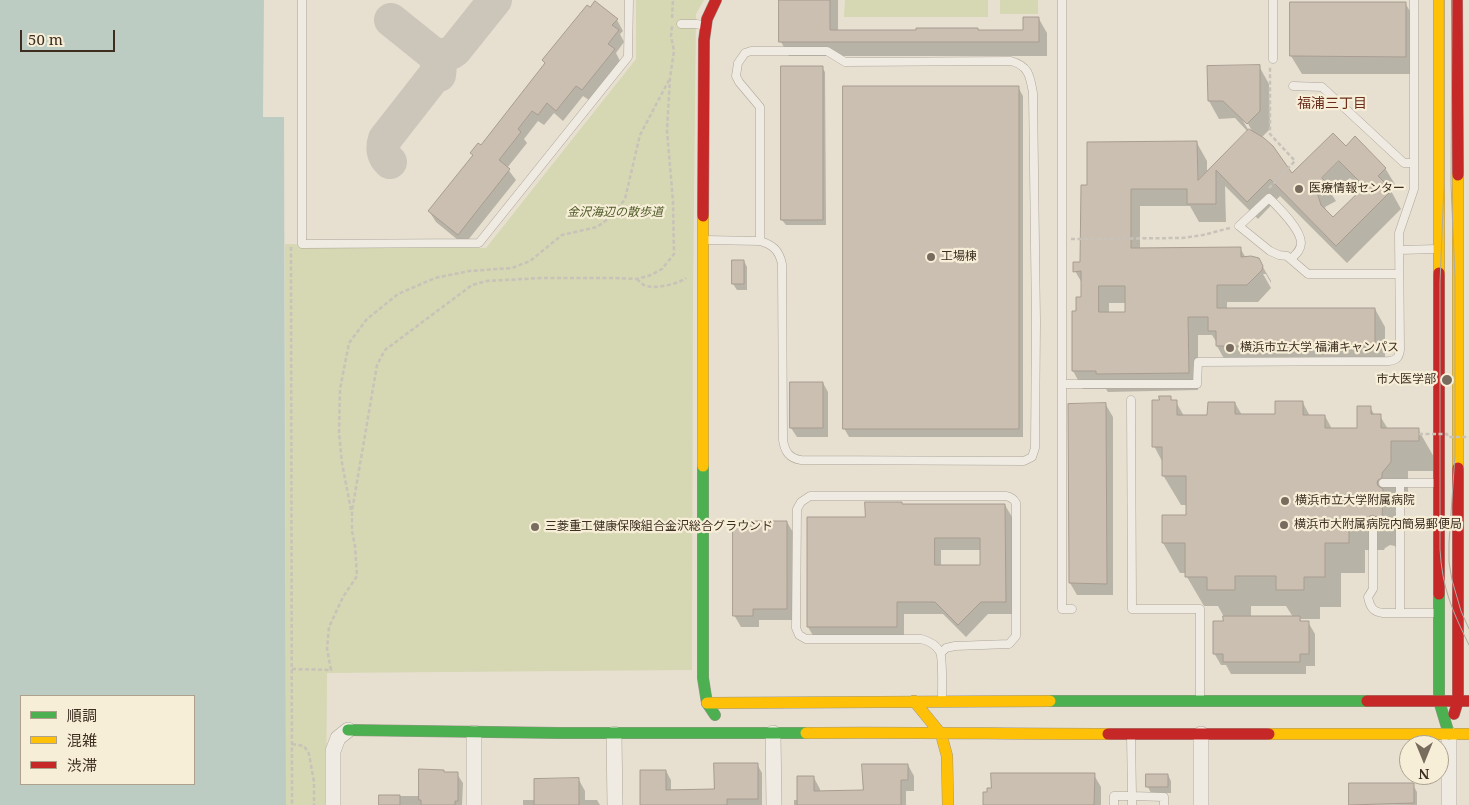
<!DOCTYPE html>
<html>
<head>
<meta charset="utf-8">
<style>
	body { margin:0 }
	#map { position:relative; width:1469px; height:805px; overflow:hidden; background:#e7e0d1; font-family:"Noto Serif","Noto Sans JP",serif }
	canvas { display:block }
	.legend { position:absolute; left:20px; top:695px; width:175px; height:90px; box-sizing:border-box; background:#f7eed8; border:1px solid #ada18e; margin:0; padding:6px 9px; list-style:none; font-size:15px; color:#3d2e20 }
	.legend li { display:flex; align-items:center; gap:10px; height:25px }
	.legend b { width:25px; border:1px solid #ada18e }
	.north { position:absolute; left:1399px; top:735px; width:50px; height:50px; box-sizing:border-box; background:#f7eed8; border:1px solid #ada18e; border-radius:50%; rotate:180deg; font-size:14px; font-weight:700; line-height:20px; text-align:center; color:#3d2e20 }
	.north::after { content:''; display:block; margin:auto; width:18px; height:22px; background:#786c5e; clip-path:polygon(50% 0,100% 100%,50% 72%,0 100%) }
	.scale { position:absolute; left:20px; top:30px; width:95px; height:22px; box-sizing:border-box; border:2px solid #3d2e20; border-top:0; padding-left:6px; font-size:15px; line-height:18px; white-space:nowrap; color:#3d2e20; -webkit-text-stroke:4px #f7eed8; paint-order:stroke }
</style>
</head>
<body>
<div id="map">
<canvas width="1469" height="805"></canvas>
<ul class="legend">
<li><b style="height:6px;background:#4caf50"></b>順調</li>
<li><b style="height:6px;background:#ffc107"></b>混雑</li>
<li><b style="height:6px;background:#c62828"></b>渋滞</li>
</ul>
<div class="north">N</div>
<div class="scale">50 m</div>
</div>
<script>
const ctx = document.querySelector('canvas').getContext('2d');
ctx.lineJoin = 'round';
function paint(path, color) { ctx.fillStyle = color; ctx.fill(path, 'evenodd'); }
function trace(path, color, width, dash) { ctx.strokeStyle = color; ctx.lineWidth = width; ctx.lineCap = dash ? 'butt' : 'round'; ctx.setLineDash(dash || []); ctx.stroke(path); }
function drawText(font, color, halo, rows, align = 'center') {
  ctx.font = font + ' "Noto Serif","Noto Sans JP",serif'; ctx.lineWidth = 4.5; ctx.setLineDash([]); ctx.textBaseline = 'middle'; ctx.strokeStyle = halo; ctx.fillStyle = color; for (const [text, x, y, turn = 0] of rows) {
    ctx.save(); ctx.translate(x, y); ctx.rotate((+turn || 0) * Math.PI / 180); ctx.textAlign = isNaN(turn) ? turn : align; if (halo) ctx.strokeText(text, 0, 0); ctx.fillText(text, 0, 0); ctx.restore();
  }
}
const green = new Path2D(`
	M636,0H704L696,14L693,292L692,670L327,673L326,805H286L285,244L486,248L636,59Z
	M845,0H988V17H844Z
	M1000,0H1038V14H1000Z`);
const water = new Path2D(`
	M0,0H264L263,117H284L286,805H0ZM21,696H194V784H21Z`);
const shadow = new Path2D(`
	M781,0H838V32H917L978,29L979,32H1025L1039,19L1047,33V56H789L781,42Z
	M1291,3H1405L1416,21V74H1302L1291,56Z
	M617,20L623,31L620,34L624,42L616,53L620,61L589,100L583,96L563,121L554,113L544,125L538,121L524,139L527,143L507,168L516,180L464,245L436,222L429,211L546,65L543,60Z
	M1259,66L1269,84L1270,129L1261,138L1291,175L1346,148L1385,168L1396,186L1391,191L1401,209L1347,263L1280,196L1258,219L1225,186L1226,222H1199L1190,206H1140V249L1240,248L1246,258L1260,262L1271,281V283L1266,274H1263L1271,288L1258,302H1227V309H1375L1385,327V364H1227L1217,346V343L1212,335H1198V390L1108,392L1106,389H1083L1073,371L1078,312L1082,298V283L1075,271L1082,263L1088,186L1197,143L1207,161V172L1248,132L1235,118L1219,119L1209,101ZM1245,118L1252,131H1249L1242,119ZM1350,178L1362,190L1333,219L1327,213L1325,207L1336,201L1332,195ZM1109,303H1126V314H1109Z
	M822,67L825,72L826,225H786L782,220Z
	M1018,87L1023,96V437H849L844,428Z
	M744,261L747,267V290H737L733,284Z
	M823,383L828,392V437H797L791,428Z
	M1170,397L1173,402H1176L1184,416H1209L1235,403L1242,415H1276L1303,403L1310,416H1325L1332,429H1358L1370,407L1375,416H1380L1388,429H1418L1435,459V471H1408V493L1398,503L1399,508L1395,511L1400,520L1397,550L1395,546L1390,545L1385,548L1384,550H1365V573H1341V607H1320V619H1300L1302,622H1308L1315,634V666H1306V674H1231L1226,665H1221L1214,653L1224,622V617L1218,606H1204L1187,577V573H1180L1163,543V516H1187V505H1181L1163,475V463L1154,446ZM1251,606H1286L1293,617H1251Z
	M1106,405L1113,417V595H1077L1070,583Z
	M902,503L903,505H1005L1012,517V614H988L966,637L943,614H904V639H815L808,627L866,519ZM941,550H981V566H941Z
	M787,522L794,534V620H759V627H741L734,615Z
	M757,764L762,773V805H642L666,771L671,780V791L715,790Z
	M908,765L914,776V791H906V805H794V800H798L814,778L820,789V792L864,791Z
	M445,774H457L463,783L462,805H380V796H420Z
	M1094,775L1101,787V805H984L988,794L992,789Z
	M1168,775L1171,781V793H1151L1148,787Z
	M579,780L585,791V800H597L600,805H523V800H535Z
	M1413,785L1417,792V805L1350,804Z`);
const taxiway = new Path2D(`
	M391,20L437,57L440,65L439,75
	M434,54C442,56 449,55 455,50L495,0
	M390,162C383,156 382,148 385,139L435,75L438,66L434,54`);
const building = new Path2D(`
	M779,0H830V30H916V28H978V30H1023V17H1039V42H779Z
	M595,1L618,19L612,25L619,30L608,44L615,49L582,90L576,86L556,111L547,103L538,115L532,111L518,129L521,132L499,160L510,169L458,235L428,211L473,155L470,153L478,143L481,145L545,63L542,60L587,5L590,7Z
	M1290,2H1406V57L1290,56Z
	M1260,65V111L1247,124L1223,101H1208L1207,66Z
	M781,66H823V220H781Z
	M843,86H1019V429H843Z
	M1249,129L1264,138L1273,146L1292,173L1333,133L1346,146L1355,136L1386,168L1378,176L1392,190L1336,246L1270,179L1247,202L1216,170V204H1187V189H1131V248L1241,247V257L1251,256L1259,258L1263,266L1262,270L1247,285H1217V308H1375V346H1216V331H1208V317H1188L1189,373L1096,374V371H1072V311H1076V297H1081V271L1073,272V262H1080L1081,185H1087V142L1197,141L1198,180ZM1339,161L1359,181L1358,182L1363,188L1333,217L1321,205L1316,189L1327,183L1322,178ZM1099,286H1125V312H1099Z
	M732,260H744V284H732Z
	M790,382H823V428H790Z
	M1159,396H1171V400H1177V415H1207L1208,402H1235V414H1275V401H1303V415H1325V428H1357V406H1371V414H1381V428H1419V441H1391V462L1382,473V478L1378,480L1377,483L1378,486L1383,489L1382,521H1379L1378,518L1373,515L1370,516L1367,521H1349V543H1325V577H1304V590H1276V576H1235V590H1207V577H1185V543H1162V515H1186V476H1162V447H1152V400H1159Z
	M1106,403L1107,584L1069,583L1068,404Z
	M865,502H902V504H1005L1006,602H981L958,625L935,602H897V627H807V517H865ZM935,538H980V565H935Z
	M733,521H787V609H753V616H733Z
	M1223,616H1300V621H1309V654H1300V662H1223V654H1213V621H1223Z
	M714,763H758V799H727V805H640V770H666V790L714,789Z
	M862,764H908V780H901V805H797V776H814V791L863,790Z
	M419,769L444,770V772H458V801H455V805H421V800H419Z
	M991,773H1095L1094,805H983V792H987V788H991Z
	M1146,774H1168V787H1146Z
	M579,778V805H534V779Z
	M1349,783H1414V803L1349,805Z
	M379,795H400V805H379Z`);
const path = new Path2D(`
	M672,18L673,0
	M1269,188L1295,161L1270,134V67
	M1071,239L1182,238L1203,235L1230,228
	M291,247L292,805
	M637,279C640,282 642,285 647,286C656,289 678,284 686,278
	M351,510L342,463L339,433L340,389L349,343L367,319L398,294L435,278L469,271L512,268L530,261L562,235L597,227L612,216L625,199L640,135L669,80
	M292,669L331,670L327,649L329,627L343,597L357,576L355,546L352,531V511L377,365L385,350L472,285L487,281L541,278H614L637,279L651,275L662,269L674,254L673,201L667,131L670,78L674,51L671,36L672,26
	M292,744L304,746L309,754L314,782V805`);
const lane = new Path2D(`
	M302,0V244L479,243L628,57L629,0
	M1062,0V384H1197L1198,362L1389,361C1397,360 1399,357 1400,350L1399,233L1414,189V0
	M681,24H697L705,26
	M1273,59V0
	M1293,86L1322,87L1404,163H1414
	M705,240L760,241V107L739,82L736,76L738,63L745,53L751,51H827L845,62L1011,61C1029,66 1030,76 1033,93L1036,322L1035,448L1032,457L1024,461L801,460C789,458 785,452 783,440L782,264C779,250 773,245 760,241
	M1399,250L1437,249
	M1291,259C1296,254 1301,250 1301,243C1301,229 1278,207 1269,198L1239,226L1270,251L1279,255L1287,256L1308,274H1399
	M1062,384V609H1072
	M1131,400L1132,609H1200V699
	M1383,483H1438
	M1400,483V613
	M1373,521V589L1368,597C1370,607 1373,612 1383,613H1437
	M941,653L946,648L955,646L1009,644L1016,636V503C1014,499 1011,497 1006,496H810L801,502L797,509L796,628L799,635L806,639H921C929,641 936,644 940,652C943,659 942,689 942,699
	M1131,735L1132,796L1164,797V805
	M1114,805V796H1132V805`);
const street = new Path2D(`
	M474,733V805
	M773,733L774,805
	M614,734L615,805
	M1449,734V805
	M333,805V751L338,738L348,730
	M1201,805V734`);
const fast = new Path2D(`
	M703,466V678L707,703L715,715
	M1439,594V701L1449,734
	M1050,701H1367
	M348,730L559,733H806`);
const slow = new Path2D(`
	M1439,0V273
	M1458,175V468
	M703,466V216
	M914,701L941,734L947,756L948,805
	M707,703L1050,701
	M806,733C907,732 1007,734 1108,734
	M1269,734H1469`);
const jam = new Path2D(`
	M1457,0L1458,175
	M703,216L704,40L707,19L716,0
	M1439,273V594
	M1367,701H1469
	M1454,714L1458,701V468
	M1108,734H1269`);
const tram = new Path2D(`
	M1444,0V186L1440,282V549C1442,588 1452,610 1469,645
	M1452,0L1451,184L1455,278V455L1449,543V562L1452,580L1461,611L1469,629`);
const pathBridge = new Path2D(`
	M1419,434H1447L1448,437H1469`);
const markers = [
	[1299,189,5,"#786c5e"],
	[931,257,5,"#786c5e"],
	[1230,348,5,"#786c5e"],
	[1447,380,6,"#786c5e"],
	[1285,501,5,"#786c5e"],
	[1284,525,5,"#786c5e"],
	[535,527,5,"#786c5e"]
];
const poiNames = [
	["医療情報センター",1309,189],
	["工場棟",941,257],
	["横浜市立大学 福浦キャンパス",1240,348],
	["市大医学部",1436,380,"right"],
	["横浜市立大学附属病院",1295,501],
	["横浜市大附属病院内簡易郵便局",1294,525],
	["三菱重工健康保険組合金沢総合グラウンド",545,527]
];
const parkNames = [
	["金沢海辺の散歩道",615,213]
];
const neighbourhoodNames = [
	["福浦三丁目",1332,104]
];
paint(green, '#d6d7b3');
paint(water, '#bcccc2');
paint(shadow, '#0003');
trace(taxiway, '#cbc5ba', 34);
paint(building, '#cbbfb2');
trace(building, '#a89c90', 1);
trace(lane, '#ada599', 9);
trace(street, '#ada599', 16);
trace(fast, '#9c958a', 12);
trace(slow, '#9c958a', 12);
trace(jam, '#9c958a', 12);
trace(path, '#c8c2b9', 2.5, [4, 2.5]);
trace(lane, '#efebe3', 8);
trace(street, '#efebe3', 15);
trace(fast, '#4caf50', 11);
trace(slow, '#ffc107', 11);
trace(jam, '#c62828', 11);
trace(tram, '#afaaa2', 1);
trace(pathBridge, '#c8c2b9', 2.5, [4, 2.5]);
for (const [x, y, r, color] of markers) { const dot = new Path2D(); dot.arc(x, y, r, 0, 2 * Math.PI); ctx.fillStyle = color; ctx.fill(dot); trace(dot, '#f7eed8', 2); }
drawText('12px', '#3d2e20', '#f7eed8', poiNames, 'left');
drawText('italic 12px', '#4d5a26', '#f7eed8', parkNames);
drawText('14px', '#6b2e1e', '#f7eed8', neighbourhoodNames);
</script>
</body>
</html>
